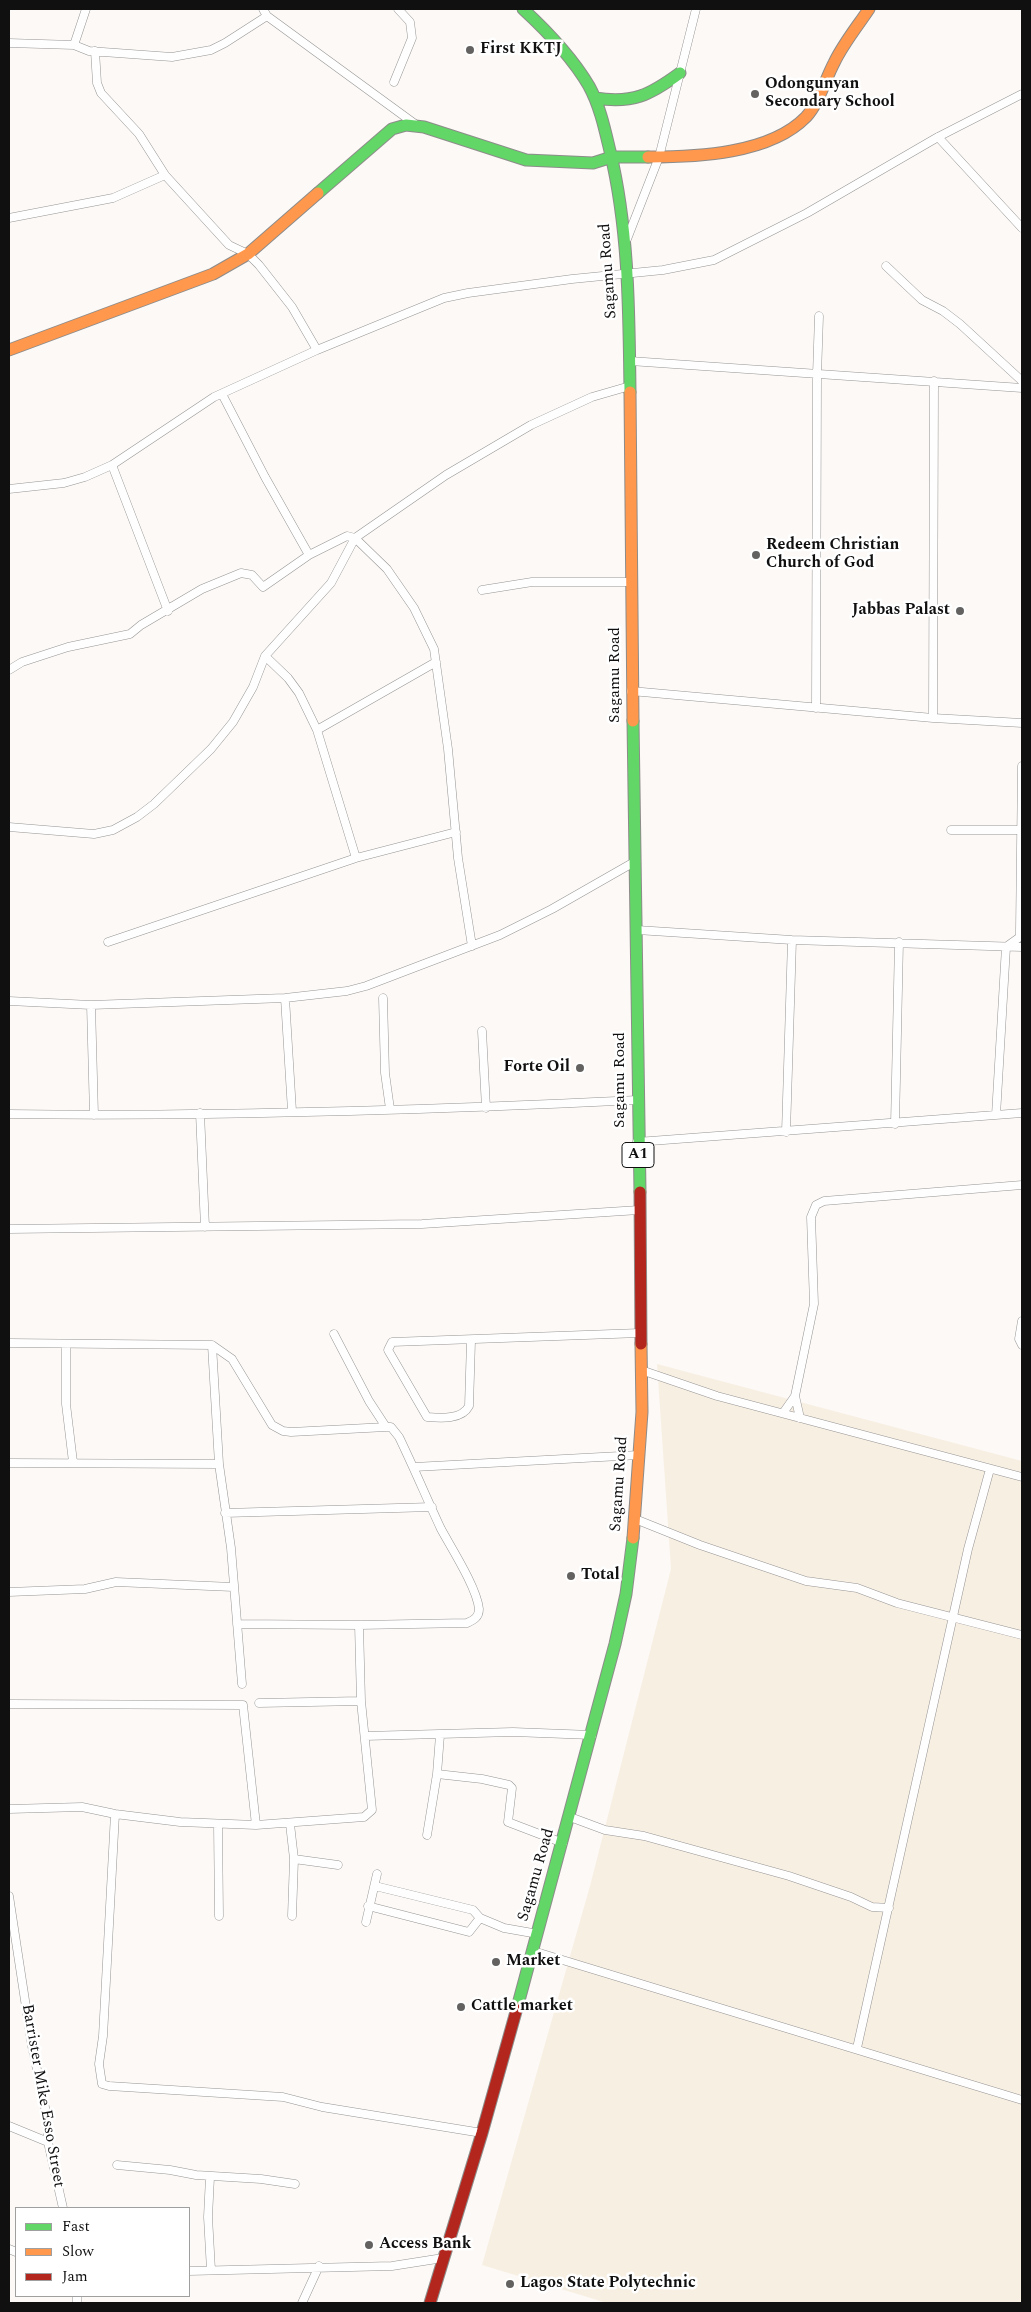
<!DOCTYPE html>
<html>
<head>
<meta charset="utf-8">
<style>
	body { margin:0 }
	#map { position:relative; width:1031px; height:2312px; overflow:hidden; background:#fcf9f6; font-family:Spectral,serif }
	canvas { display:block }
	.frame { position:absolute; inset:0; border:10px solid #101010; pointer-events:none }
	.legend { position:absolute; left:15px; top:2207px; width:175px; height:90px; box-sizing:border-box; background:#fff; border:1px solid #9f9f9f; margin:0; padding:6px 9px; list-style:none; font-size:15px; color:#101010 }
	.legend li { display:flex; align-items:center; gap:10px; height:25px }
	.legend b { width:25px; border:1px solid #9f9f9f }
</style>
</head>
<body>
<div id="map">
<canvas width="1031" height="2312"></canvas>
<div class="frame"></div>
<ul class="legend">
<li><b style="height:6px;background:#63d668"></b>Fast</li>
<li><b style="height:6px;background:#ff974d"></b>Slow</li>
<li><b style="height:6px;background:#b3261e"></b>Jam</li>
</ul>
</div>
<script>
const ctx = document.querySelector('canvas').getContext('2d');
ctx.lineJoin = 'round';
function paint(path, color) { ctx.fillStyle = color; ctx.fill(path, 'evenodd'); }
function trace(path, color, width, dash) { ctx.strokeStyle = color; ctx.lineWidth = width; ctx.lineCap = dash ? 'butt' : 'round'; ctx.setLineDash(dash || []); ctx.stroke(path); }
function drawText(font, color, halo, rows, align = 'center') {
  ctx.font = font + ' Spectral,serif'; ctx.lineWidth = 5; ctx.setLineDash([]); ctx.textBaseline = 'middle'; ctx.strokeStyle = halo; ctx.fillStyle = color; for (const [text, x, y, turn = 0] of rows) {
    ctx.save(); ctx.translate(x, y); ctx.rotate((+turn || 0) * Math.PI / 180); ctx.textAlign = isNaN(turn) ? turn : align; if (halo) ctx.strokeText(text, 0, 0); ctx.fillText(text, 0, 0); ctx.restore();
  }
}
const farmland = new Path2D(`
	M657,1364L1022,1461V2303H607L482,2265L590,1886L671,1569Z`);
const street = new Path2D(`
	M263,9L267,16L415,124
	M9,43L74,45L89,51L172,57L211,50L225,43L267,16
	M74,45L86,9
	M95,51L97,83L101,93L139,134L165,175L229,245L248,254L259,265L292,307L317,350
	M394,82L412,38L410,22L398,9
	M938,137L1022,228
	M9,218L113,198L165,175
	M627,239L659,157L696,9
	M886,266L922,300L943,311L960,324L1022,381
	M630,361L1022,388
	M222,394L265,477L309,555
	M112,465L168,611
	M9,489L64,483L85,477L112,465L214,397L317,350L444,298L468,293L572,279L663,270L714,260L807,213L938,137L1022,94
	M482,590L532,582H631
	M265,656L288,678L299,693L317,730L356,858
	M9,670L22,662L68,647L130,634L141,625L202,589L241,573L252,575L263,587L309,555L347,536L355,538L387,569L414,608L434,649L448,749L458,858L472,946
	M631,691L933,718L1022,723
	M816,708L817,375L819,316
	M933,718L934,381
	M317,730L436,662
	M9,827L94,834L113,830L137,817L154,804L211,749L233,722L253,687L265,656L331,583L355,538L446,475L531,425L592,397L630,386
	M951,830H1020
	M637,930L792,940L1022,947
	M108,942L356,858L456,832
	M285,998L292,1111
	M383,998L385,1073L390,1109
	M9,1001L91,1005L285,998L347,991L366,986L500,935L552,909L636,861
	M91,1005L94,1115
	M482,1031L486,1108
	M200,1113L205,1227
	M9,1114C218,1117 428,1110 638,1100
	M996,1115L1006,947L1020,937V931L1022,766
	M895,1124L899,942
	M786,1132L792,940
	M637,1142L1022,1113
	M9,1229L422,1224L639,1210
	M1022,1321L1019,1339L1022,1345
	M471,1341L469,1406C462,1420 440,1418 427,1417L388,1350L392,1342L640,1333
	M9,1343L212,1345L232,1359L272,1425L283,1431L291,1432L386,1427
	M66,1345V1404L73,1462
	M212,1345L219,1464L231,1548L242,1684
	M641,1370L717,1396L1022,1477
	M795,1396L800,1418
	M783,1413L795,1396L814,1304L811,1217L816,1205L824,1201L1022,1185
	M9,1463L219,1464
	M414,1467L639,1455
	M225,1513L432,1507
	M635,1519L700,1545L806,1581L857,1588L897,1603L1022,1635
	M9,1592L85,1589L116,1582L233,1587
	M237,1624L359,1625L467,1623C474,1620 479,1617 479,1609C477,1588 452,1549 441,1529C427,1499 414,1468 399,1437L391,1427H386L369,1401L334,1334
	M259,1703L361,1701
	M9,1704L243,1705L256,1825
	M365,1736L513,1732L592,1735
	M437,1774L482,1779L509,1785L512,1788L508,1822L563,1843
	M9,1809L82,1807L115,1814L180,1822L256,1825L364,1817L372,1810L361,1701L359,1625
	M115,1814L103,2036L99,2064L102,2084L109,2086L283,2097L322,2107L482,2133
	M570,1817L605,1830L644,1836L789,1876L851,1897L872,1907L889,1908
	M218,1824L219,1916
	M290,1824L294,1859L292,1916
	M427,1835L437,1774L440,1735
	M294,1859L338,1865
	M375,1886L473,1910L480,1918L504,1928L538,1934
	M9,1896L32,2046L47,2117L48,2142L63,2208
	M368,1906L469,1932L480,1918
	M366,1922L377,1874
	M533,1951L1022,2100
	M857,2048L968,1549L990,1469
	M9,2126L48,2142
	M117,2165L170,2170L196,2175L261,2179L295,2184
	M210,2177L208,2217L211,2270
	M9,2249L16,2252
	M189,2271L392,2266L443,2258
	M77,2296V2303
	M302,2303L319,2266`);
const fast = new Path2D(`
	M523,9C548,32 572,57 589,86C600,106 605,130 610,151C629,230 629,311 630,392
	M595,98C633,104 650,95 680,73
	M318,193L392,129L406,125L424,127L526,160L593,163L612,157H648
	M633,721L640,1192
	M517,2008L615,1644L626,1594L633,1538`);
const slow = new Path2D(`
	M648,157C697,157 770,154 806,117C819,103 825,80 834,63C843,44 857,27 869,9
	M9,350L213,274L248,254L318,193
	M630,392L633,721
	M633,1538L642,1412L641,1344`);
const jam = new Path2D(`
	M640,1192L641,1344
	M430,2303L482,2133L517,2008`);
const markers = [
	[470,50,5,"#636260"],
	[755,94,5,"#636260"],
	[756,555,5,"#636260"],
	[960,611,5,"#636260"],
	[580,1068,5,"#636260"],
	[571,1576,5,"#636260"],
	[496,1962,5,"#636260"],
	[461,2007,5,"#636260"],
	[369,2245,5,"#636260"],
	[510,2284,5,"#636260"]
];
const shields = [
	[638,1155,32]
];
const shieldNames = [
	["A1",638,1155]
];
const poiNames = [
	["First KKTJ",480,50],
	["Odongunyan",765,85],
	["Secondary School",765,103],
	["Redeem Christian",766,546],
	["Church of God",766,564],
	["Jabbas Palast",950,611,"right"],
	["Forte Oil",570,1068,"right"],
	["Total",581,1576],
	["Market",506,1962],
	["Cattle market",471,2007],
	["Access Bank",379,2245],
	["Lagos State Polytechnic",520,2284]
];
const streetNames = [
	["Sagamu Road",609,271,-94],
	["Sagamu Road",616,675,-90],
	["Sagamu Road",621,1080,-90],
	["Sagamu Road",620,1484,-86],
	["Sagamu Road",537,1875,-74],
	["Barrister Mike Esso Street",42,2096,80]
];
paint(farmland, '#f8efe3');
trace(street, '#969594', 9);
trace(fast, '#8d8c8a', 13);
trace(slow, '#8d8c8a', 13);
trace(jam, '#8d8c8a', 13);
trace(street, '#fffefe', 8);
trace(fast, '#63d668', 11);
trace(slow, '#ff974d', 11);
trace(jam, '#b3261e', 11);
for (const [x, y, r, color] of markers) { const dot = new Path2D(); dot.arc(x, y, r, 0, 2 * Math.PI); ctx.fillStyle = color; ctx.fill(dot); trace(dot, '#fff', 2); }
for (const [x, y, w] of shields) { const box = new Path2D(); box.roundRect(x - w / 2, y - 12.5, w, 25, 4); ctx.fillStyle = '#fff'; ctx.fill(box); trace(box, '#101010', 1); }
drawText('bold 15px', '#101010', null, shieldNames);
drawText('bold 16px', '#101010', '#fff', poiNames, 'left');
drawText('16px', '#101010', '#fff', streetNames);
</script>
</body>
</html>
